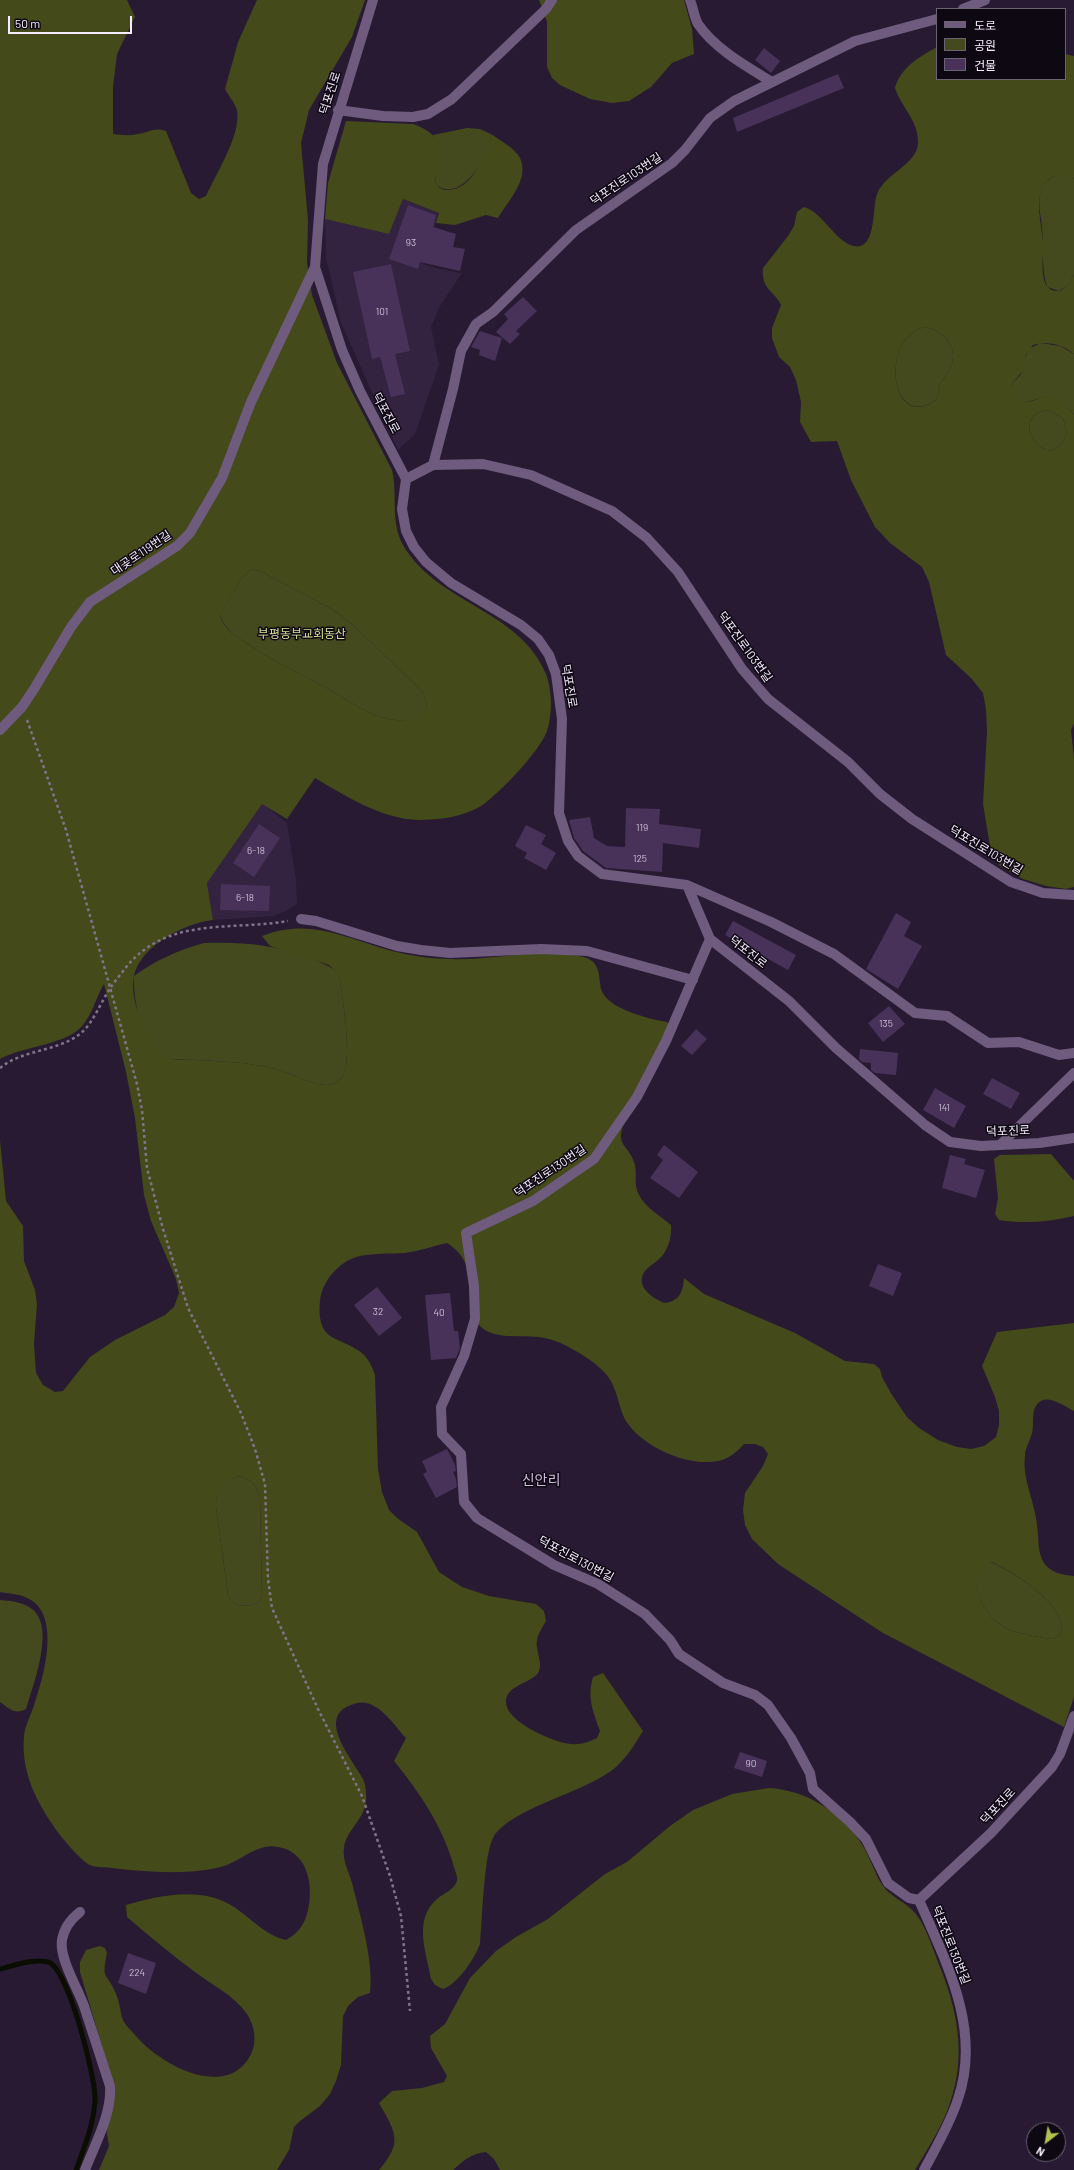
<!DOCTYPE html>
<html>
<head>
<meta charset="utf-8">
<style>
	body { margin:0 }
	#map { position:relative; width:1074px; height:2170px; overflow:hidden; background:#281a33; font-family:Barlow,"Noto Sans KR",sans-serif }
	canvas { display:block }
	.legend { position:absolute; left:936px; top:8px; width:130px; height:72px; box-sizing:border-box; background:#0e0813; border:1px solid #6a6371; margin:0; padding:5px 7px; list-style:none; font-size:12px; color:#f5ecfd }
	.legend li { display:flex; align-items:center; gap:8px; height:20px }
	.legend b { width:20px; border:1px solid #6a6371 }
	.north { position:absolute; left:1026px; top:2122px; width:40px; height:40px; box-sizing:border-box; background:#0e0813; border:1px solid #6a6371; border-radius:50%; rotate:211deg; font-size:11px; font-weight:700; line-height:16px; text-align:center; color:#f5ecfd }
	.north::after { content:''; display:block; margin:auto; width:14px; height:18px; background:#b3c24b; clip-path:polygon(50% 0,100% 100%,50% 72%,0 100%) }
	.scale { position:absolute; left:8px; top:16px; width:124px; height:18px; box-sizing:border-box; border:2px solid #f5ecfd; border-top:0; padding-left:5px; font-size:12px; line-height:14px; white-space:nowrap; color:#f5ecfd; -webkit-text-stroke:3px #0e0813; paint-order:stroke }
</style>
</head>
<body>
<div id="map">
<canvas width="1074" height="2170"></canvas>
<ul class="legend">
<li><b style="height:5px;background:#6f5b7e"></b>도로</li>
<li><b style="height:11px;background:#444a1d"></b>공원</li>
<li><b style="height:11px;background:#483259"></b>건물</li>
</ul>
<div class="north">N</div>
<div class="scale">50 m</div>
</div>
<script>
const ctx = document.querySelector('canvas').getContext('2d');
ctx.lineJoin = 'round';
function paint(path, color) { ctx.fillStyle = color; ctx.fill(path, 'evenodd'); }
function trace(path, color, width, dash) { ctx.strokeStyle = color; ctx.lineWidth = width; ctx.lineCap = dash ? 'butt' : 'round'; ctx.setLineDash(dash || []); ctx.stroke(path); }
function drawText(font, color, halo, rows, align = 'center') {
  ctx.font = font + ' Barlow,"Noto Sans KR",sans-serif'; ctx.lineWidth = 3; ctx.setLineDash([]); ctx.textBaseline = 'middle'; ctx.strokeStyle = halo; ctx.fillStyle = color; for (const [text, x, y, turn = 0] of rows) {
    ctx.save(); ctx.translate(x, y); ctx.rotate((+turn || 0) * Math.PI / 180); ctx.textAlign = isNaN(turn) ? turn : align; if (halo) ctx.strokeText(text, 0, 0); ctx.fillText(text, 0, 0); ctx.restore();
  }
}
const built = new Path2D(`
	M403,199L439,213L423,264L439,269L462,273L440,306L431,327L439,365L415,434L398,450L341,323L326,257L325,219L389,234Z
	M262,803L287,823L296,879L297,904L286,911L273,916L213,920L207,883Z`);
const green = new Path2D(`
	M467,128L480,129L491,134C488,143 486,153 482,161C475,173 461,192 445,189C441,189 437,186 436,182C433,172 439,156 440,146L433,135Z
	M1056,175H1067L1074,179V275L1067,286L1059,291L1047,287C1041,268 1044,247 1042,227C1041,215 1037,203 1041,190C1044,182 1049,179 1056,175Z
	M925,327C943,330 959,347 951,366C949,373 943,378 940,385C939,391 938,395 936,400C889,432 880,336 925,327Z
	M1041,343L1060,346L1074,354V414C1066,407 1058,395 1046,397C1032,398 1014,414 1011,385L1021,374L1028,349Z
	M1048,410L1063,418L1067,433L1061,445L1051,451C1027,447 1019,412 1048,410Z
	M251,569L260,571L332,609L353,625L422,691C426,699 429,706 423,714C416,722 405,722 395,720C369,717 344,697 321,685C291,669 259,654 232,633C226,627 223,623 220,615L241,579Z
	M204,943C243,942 270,944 307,957C319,962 329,965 339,973C342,995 353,1058 343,1076C340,1081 333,1085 327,1085C310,1085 292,1073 275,1069C247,1061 199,1060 169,1059C166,1058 161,1056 158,1053C140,1037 133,998 134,976C156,960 179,950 204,943Z
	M238,1476C252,1480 256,1484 260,1498L262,1596L258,1603C245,1607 234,1608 228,1595L216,1507C216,1489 221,1482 238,1476Z
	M990,1562C1012,1570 1071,1608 1061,1634L1053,1639C1041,1638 1021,1634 1010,1630C987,1621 960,1579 990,1562Z
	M0,1600C13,1601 31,1603 38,1616C51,1638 33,1686 26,1709C14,1715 10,1709 0,1702Z`);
const forest = new Path2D(`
	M0,0H127L135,17L117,54L113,87V134C122,135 129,136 138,134C151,132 153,127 166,131L191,193L199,199L206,196C216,174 241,135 237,111C236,104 228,95 225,89L238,42L257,0H365L352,37L309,110L301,143L308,220L307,262L312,295L337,363L392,470C398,495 390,521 403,545C436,603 520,610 546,674C552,690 553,713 547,731C540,751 499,794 481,806C463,817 439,820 419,820C381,819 346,796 315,778L287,819L262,804L207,883L213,920C185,923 140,946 134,976C131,991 136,1008 141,1021C147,1038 153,1051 169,1059C199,1060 247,1061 275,1069C292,1073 310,1085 327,1085C333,1085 340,1081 343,1076C353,1058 342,995 339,974L329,965L270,946L262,936C307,918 342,936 385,949C406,955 429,959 451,959C494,961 541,946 584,957C605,963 596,984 604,995C614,1010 649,1019 667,1022L672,1030L624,1123C615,1146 628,1144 634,1162C637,1170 635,1178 636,1186C639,1204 658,1214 671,1225C672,1238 668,1252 657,1261C653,1264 648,1267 645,1271C634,1286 653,1299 665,1303C680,1301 683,1291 684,1278L704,1294L795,1333L845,1361L874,1364L880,1369L882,1377L892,1395L907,1417L919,1428L938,1440L957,1447L971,1449L984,1446L996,1437L999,1425V1411L995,1397L982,1366L997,1332L1074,1323V1411C1066,1407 1052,1397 1043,1400C1029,1406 1035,1422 1032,1433C1030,1441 1025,1448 1025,1456C1022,1479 1035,1502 1037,1525C1039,1537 1037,1552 1044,1563C1051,1573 1063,1575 1074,1576V1697L1064,1727L883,1633L778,1564L752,1539L745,1525L743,1510L745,1493L763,1466L768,1454L763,1447L755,1444H744C738,1451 731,1457 722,1460C692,1469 643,1448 626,1421C617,1405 618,1386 604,1372C596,1363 583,1355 572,1349C562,1343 550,1338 538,1337C520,1335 494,1340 480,1326C474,1320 474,1314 473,1306C469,1279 472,1259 447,1243C433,1246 420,1251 405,1253C390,1254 375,1253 360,1256C339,1261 322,1281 320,1301C319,1311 319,1322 325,1331C329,1336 335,1339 340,1341C360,1350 368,1354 375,1375L378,1469L382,1492L389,1510L397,1518L417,1532L439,1572L462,1587L489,1596L536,1604L544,1611L546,1621C543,1626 538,1634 537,1640C535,1650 544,1664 538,1673C530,1684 505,1685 506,1703C507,1722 554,1743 571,1744C580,1745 589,1742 597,1738L600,1731C593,1711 587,1698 593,1677L603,1673L643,1731C635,1744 627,1757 616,1767C586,1793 509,1808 493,1838C484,1855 482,1921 480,1944C474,1959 459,1983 443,1989L435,1985L431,1979C426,1951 413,1920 437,1899C444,1893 454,1890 457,1881C458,1877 455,1871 454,1867C443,1827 420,1793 394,1761L406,1738C394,1725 377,1698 357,1703C312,1714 352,1758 363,1779C365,1783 366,1789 366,1793C369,1818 346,1828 344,1848C342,1860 349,1872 352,1883C360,1915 374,1961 370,1993L358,1997L348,2006L343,2016L341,2065L336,2081L330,2094L320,2106L300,2121L294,2127L289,2150L277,2170H99L109,2146L106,2128L113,2083L80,1972V1962L86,1950L100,1946L105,1948L107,1953C101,1982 107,1971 116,1994C120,2002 120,2012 123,2020C125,2025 131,2030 135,2035C159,2064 227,2102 251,2054C257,2042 255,2026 247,2014C234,1995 213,1986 195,1972C172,1955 149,1936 127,1917L126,1905C160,1895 202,1886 234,1907C252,1919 265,1935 286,1940C301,1932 307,1920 309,1904C313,1880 305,1851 278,1847C259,1843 243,1859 227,1865C197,1876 143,1872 112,1868C106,1867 96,1868 90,1865C82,1862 58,1834 53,1825C34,1798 21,1769 24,1736C25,1725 32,1713 35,1702C44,1676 60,1618 31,1600C21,1594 11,1594 0,1592V1140L6,1201L23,1226L24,1261L35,1290L37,1304L34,1344L36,1373L43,1385L55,1392L63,1391L90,1357L115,1340L165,1315L174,1307L179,1293L176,1279L151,1221L144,1195L135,1118L126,1072L104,984C96,997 93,1013 83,1025C67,1045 23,1046 0,1059ZM251,569L260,571L332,609L353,625L422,691C426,699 429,706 423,713C416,722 405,721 395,720C369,717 344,697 321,685C291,669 259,654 232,633C226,628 223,623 220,616L241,579ZM238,1476C252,1480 256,1484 260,1498L262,1596L258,1603C245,1607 234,1608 228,1595L216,1507C216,1490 222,1482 238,1476ZM991,1562C1012,1570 1071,1608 1061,1634L1053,1639C1041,1638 1021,1634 1010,1630C987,1621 960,1579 991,1562Z
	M539,0H684L692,29L694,54L672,63L651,87L629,101L612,103L590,99L560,85L552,78L547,67V22Z
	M937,47V79H1065V54L1074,56V179C1066,175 1059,173 1051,178C1031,190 1042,223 1043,242C1044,255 1040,273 1046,285C1049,290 1054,291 1060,291L1067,286L1074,275V354C1062,344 1048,341 1033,345L1026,354L1025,368L1011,385L1014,396L1022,402C1033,404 1044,393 1055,397C1063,400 1068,409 1074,414V723L1071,730L1074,759V887L1066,889L1046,886L1023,879L1000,866L991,852L983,804L987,731L986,709L983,693L971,678L946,655L929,582L922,567L890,543L875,527L851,480L837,441L811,442L800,422L801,402L796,380L790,367L779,357L772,338V328L781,305C774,290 761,290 763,268L788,236L794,226L797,212L804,207C823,212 835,242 854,246C877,251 872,206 877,194C885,173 917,165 918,143C919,121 901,107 895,88C900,68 919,57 937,47ZM925,327C943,330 959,347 951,366C949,373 943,378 940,385C939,390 938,395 936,400C889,433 880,336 925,327ZM1048,410L1063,418L1067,433L1061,445L1051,451C1027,447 1019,412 1048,410Z
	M346,121L413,124C440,133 450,153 435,178C436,185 439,190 447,190C474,190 484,154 491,134C499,140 515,148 520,158C530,179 508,201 498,218L486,215L455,225L436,223L439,213L403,199L389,234L325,219L328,183Z
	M1051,1154L1074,1181V1216C1050,1222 1023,1224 999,1220L995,1214L998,1198L994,1159L1000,1155Z
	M769,1788C806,1790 841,1812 861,1843C870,1856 874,1873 883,1886C892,1898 906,1902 915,1913C926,1926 932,1947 938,1962C957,2008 967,2054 950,2103C942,2127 928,2148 915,2170H500L494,2159L486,2152C472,2153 463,2161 453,2170H379C403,2142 396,2133 379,2103L392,2091L422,2088L444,2082L447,2076L431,2048L430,2036L445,2024L470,1978L496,1951L516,1937L548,1919L605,1874L627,1862L670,1826L693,1810L732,1794Z`);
const stream = new Path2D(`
	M0,1969C13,1966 34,1958 48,1962C68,1967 96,2078 95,2100C94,2124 84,2148 76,2170`);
const building = new Path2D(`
	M764,48L780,61L771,73L755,60Z
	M838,74L844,88L737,132L733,118Z
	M408,205L436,215L433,227L456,234L453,247L465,249L460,271L420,262L418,269L389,259Z
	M391,264L410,351L395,354L405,394L391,397L380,357L372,359L353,272Z
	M523,297L537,311L516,331L520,334L510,344L496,332L508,319L504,314Z
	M480,331L502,338L495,361L479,355L480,350L471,347Z
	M626,808L660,809L659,824L701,829L699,848L663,843L662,872L606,868L583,851L574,838L569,820L590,817L594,838L607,846L625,847Z
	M259,824L280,838L254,877L233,863Z
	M526,825L546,835L541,844L556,853L546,870L524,858L527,853L515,846Z
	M221,884L270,886L269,911L220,910Z
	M896,913L911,922L904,936L922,946L898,989L866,969Z
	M733,921L796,955L788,970L725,935Z
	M889,1006L905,1024L883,1042L868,1023Z
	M696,1029L707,1039L692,1055L681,1046Z
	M860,1049L898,1053L896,1075L875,1073L871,1070V1063L862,1062L859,1059Z
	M992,1078L1020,1093L1011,1109L983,1094Z
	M935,1088L966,1106L954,1128L923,1110Z
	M664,1145L698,1172L679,1198L650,1178L663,1160L657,1155Z
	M950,1155L966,1159L964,1164L985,1170L976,1198L942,1188Z
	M878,1264L902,1273L893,1296L869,1286Z
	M377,1287L402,1318L379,1336L354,1305Z
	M450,1293L454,1331H458L460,1348L456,1358L431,1360L425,1295Z
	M447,1449L455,1465L456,1471L453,1472L456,1479L457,1487L436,1498L423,1474L427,1472L422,1461Z
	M740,1752L767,1761L762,1777L734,1768Z
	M128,1953L156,1963L146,1994L118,1983Z`);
const path = new Path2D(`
	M27,720L66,830L137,1084L142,1110L147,1168L163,1229L188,1308L241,1413L255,1449L265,1484L268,1579L272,1608L318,1709L362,1796L390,1876L401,1916L410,2011
	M0,1068C23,1049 58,1052 81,1033C93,1023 100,1004 109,990C114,982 121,974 127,966C169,916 232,931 288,921`);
const minor = new Path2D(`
	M373,0L323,164L315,267L342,350L360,391L406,479L402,509L406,531L414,547L426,562L451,583L521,625L538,639L549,655L556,674L562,719L559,813L568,841L578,856L602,874L687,885L710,939L789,1001L836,1048L925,1125L950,1142L981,1146L1039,1143L1074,1138
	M690,0C693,7 694,17 698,24C715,49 746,66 772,82
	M963,9L985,0
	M338,110L383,116L413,117L428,114L452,99L546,9L552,0
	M433,465L453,389L461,351L476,324L493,312L576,230L672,163L685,150L710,118L734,101L855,41L937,19
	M406,479L433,465L483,464L531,475L612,511L647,538L678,572L742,669L768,699L848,762L880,794L912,819L1011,882L1043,893L1074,895
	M0,730L22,707L34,689L71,627L90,602L177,546L190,533L222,478L251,402L315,267
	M687,885L771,922L834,954L915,1013L947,1016L988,1043L1019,1042L1059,1055L1074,1053
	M301,919L316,921L397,946L421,950L450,953L541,949L587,951L693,980
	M710,939L666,1041L637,1097L594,1159L533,1201L466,1233L474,1286L475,1319L464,1356L441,1407L442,1434L461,1454L464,1502L477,1518L554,1565L598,1584L645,1614L670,1640L679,1654L723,1683L755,1695L768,1705L791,1738L810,1773L813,1789L850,1822L866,1839L888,1883L909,1898L919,1900
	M1001,1144L1074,1073
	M919,1900C946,1962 982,2029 958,2099C950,2124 936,2147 924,2170
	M919,1900L991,1833L1052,1767L1060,1754L1074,1716
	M80,1912C71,1919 64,1928 62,1940C59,1958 78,1989 84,2006C93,2033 101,2059 110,2086C112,2114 95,2144 85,2170`);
const numberNames = [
	["93",411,243],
	["101",382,312],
	["119",642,828],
	["6-18",256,851],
	["125",640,859],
	["6-18",245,898],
	["135",886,1024],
	["141",944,1108],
	["32",378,1312],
	["40",439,1313],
	["90",751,1764],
	["224",137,1973]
];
const streetNames = [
	["덕포진로",330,93,-72],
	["덕포진로103번길",626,179,-34],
	["덕포진로",386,413,62],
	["대곶로119번길",141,553,-34],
	["덕포진로103번길",745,647,54],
	["덕포진로",569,686,80],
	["덕포진로103번길",986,850,31],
	["덕포진로",748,952,38],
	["덕포진로",1008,1131,-2],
	["덕포진로130번길",550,1171,-34],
	["덕포진로130번길",576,1559,28],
	["덕포진로",998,1806,-47],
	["덕포진로130번길",951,1945,68]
];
const parkNames = [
	["부평동부교회동산",302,634]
];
const quarterNames = [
	["신안리",541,1480]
];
paint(built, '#332240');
paint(green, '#444a1d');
paint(forest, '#444a19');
trace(stream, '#0a0d00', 5);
paint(building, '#483259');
trace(path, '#80748a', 2.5, [3, 3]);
trace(minor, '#6f5b7e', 10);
drawText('10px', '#cabed4', null, numberNames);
drawText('12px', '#f5ecfd', '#0e0813', streetNames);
drawText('12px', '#d6e294', '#0e0813', parkNames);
drawText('14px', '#ccbada', '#0e0813', quarterNames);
</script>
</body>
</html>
